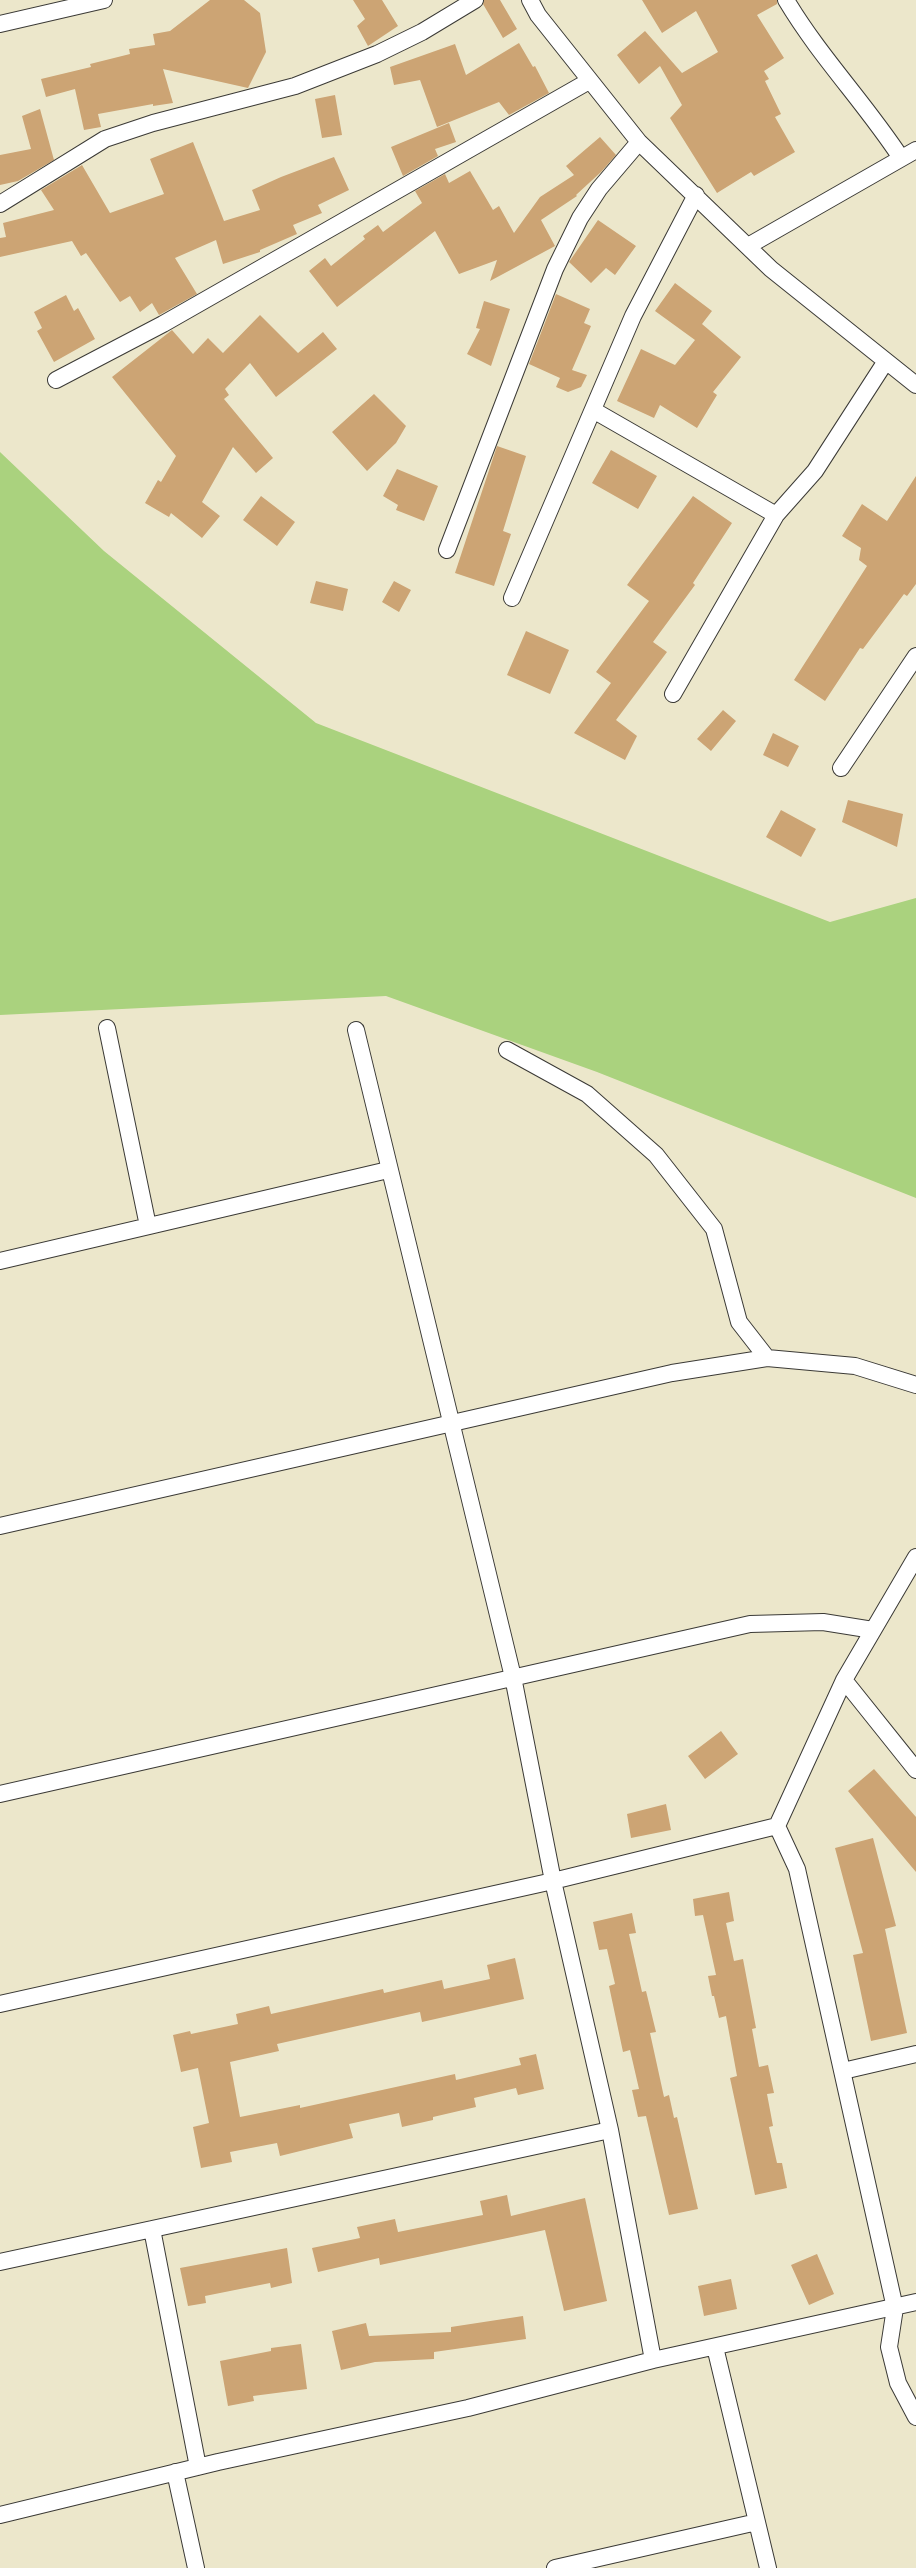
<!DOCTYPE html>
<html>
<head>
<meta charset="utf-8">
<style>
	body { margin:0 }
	canvas { display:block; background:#ece7cb }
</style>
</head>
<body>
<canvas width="916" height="2568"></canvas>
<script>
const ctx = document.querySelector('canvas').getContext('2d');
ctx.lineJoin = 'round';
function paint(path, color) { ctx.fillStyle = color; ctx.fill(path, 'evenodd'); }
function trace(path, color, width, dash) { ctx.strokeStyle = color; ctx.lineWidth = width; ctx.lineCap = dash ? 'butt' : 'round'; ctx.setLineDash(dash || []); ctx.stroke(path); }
const green = new Path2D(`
	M0,452L104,551L316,723L830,922L916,898V1198L597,1072L386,996L0,1015Z`);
const building = new Path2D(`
	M210,0H244L260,13L266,52L248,88L163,69L173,103L153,106V104L98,114L101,127L84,130L75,89L46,97L41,79L91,67L90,64L130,54L129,49L155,45L153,34L170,31Z
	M353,0H382L398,26L368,46L357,26L365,19Z
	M484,0H500L517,29L503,38L483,4Z
	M642,0H777V4L757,15L784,58L764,71L769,79L765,81L781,114L775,117L795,152L754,176L751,172L717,193L670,118L682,105L660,66L639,84L617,55L645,31L682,73L718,52L696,11L662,33Z
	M519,43L533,67L535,66L549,93L509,115L499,102L437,127L420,80L394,85L390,67L455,44L466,75Z
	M335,95L342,135L322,138L315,99Z
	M40,109L54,160L18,181L0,185V155L31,149L22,116Z
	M449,123L456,142L435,149L438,156L403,176L391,147Z
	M600,137L616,155L601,172L576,195L577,196L541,220L555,246L490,281L497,260L459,274L435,231L337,307L309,271L325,258L331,266L365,239L363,236L378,225L383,232L422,203L415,191L445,174L449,183L470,171L493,210L499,206L514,233L540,197L574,175L566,166Z
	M193,142L224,221L260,210L252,190L281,177L334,157L349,190L318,205L322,213L293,225L297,234L260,250V252L223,264L216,240L175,258L197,294L159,315L152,303L140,312L130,296L120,302L86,253L81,256L72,241L0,257V238L6,237L3,223L54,210L41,190L82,165L110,213L164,194L150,159Z
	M598,220L636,246L615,275L606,268L591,283L569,262Z
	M675,283L712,311L702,324L741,357L713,392L717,395L697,428L660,405L654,418L617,401L641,349L675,365L695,340L655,311Z
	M556,294L590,309L584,323L591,326L572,370L587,375L581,387L568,392L556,387L560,378L529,364Z
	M66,295L74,311L78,308L95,339L54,362L37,331L42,328L34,312Z
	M484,301L510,309L491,366L467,354L480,329L476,328Z
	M260,315L298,353L323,332L337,349L276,397L250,363L225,389L229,395L224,399L273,458L256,473L233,447L202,502L220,516L202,538L171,513L169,517L145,503L158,480L161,482L176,456L112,377L172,330L193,354L208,338L223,353Z
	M374,394L406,426L396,443L367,471L332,432Z
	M497,446L526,456L503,531L511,534L494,586L455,573Z
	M611,450L657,476L638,509L592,483Z
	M397,469L438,486L424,521L396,510L398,505L383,496Z
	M916,476V584L907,596L904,594L863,649L860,648L825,701L794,680L867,566L859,560L861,548L842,536L862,504L887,521Z
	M261,496L295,522L277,546L243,520Z
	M693,496L732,523L693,583L695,585L653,642L667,652L616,720L637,736L625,760L574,733L611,683L596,672L649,601L627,585Z
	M316,581L348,589L343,611L310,603Z
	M394,581L411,590L399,612L382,602Z
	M526,631L569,650L550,694L507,675Z
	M723,710L736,721L711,751L697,739Z
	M773,733L799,746L788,767L763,755Z
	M848,800L903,814L897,847L842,822Z
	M781,810L816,829L801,857L766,837Z
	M721,1731L738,1754L705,1779L688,1756Z
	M874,1769L916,1817V1872L848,1791Z
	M666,1804L671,1830L631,1838L627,1814Z
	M873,1838L896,1926L885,1929L907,2033L871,2041L853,1955L863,1953L835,1848Z
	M729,1892L734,1921L726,1923L734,1961L743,1959L756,2028L752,2029L759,2067L768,2065L774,2093L767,2094L773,2126L769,2127L777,2163H782L787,2188L755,2195L730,2078L737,2076L726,2016L719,2018L714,1996H712L708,1976L716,1975L703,1915L695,1916L693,1899Z
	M632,1913L636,1933L629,1934L642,1992L646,1991L656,2032L650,2033L664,2097L669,2095L674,2118L677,2117L698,2209L669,2215L646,2116L638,2117L632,2090L639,2089L630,2050L623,2052L609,1986L615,1984L607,1949L599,1950L593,1922Z
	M515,1958L524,1999L422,2022L420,2012L277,2044L279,2051L230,2062L240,2117L300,2105V2108L455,2074L456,2080L521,2065L519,2058L536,2054L544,2089L518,2095L516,2088L474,2098L476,2107L433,2117V2120L402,2127L399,2113L349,2124L353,2138L280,2156L277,2143L230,2152L232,2162L201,2168L193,2127L209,2123L198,2068L181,2072L173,2035L190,2031L191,2034L238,2024L236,2014L269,2006L271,2014L383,1989L384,1993L442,1980L444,1989L490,1979L487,1965Z
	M507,2195L511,2216L585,2198L607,2301L564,2311L545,2230L380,2265L379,2258L318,2272L312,2248L360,2238L357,2227L395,2219L398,2232L483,2215L480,2201Z
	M287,2248L292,2283L271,2288L270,2283L205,2296L206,2303L188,2306L180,2268Z
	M817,2254L834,2294L809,2305L791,2265Z
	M731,2279L737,2309L704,2316L698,2286Z
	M523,2316L526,2339L434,2352V2359L375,2362L341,2370L332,2331L366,2323L369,2336L451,2332V2327Z
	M301,2344L307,2389L253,2396L254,2401L228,2406L220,2361L271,2351V2348Z`);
const minor = new Path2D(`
	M530,0L538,15L639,142L771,269L916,385
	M786,0C820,57 865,103 901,158
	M0,24L104,0
	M0,204L105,139L153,123L295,86L377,54L422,32L475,0
	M748,246L916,150
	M56,380L163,324L589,81
	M593,410L776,515
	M447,550L555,269L580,218L599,189L639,142
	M512,598L633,316L696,195
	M673,694L776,515L815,471L886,361
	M841,768L916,656
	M107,1028L148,1226
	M356,1030L513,1677L553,1881L610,2130L653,2360
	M507,1050L587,1094L656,1155L714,1229L739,1322L767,1358
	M0,1261L388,1170
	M0,1526L672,1373L767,1358L855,1366L916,1385
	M916,1557L844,1680L777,1826L797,1869L895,2308L889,2347L898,2383L916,2417
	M844,1680L916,1770
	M0,1794L750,1624L823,1622L873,1630
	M0,2004L553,1881L777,1826
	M843,2071L916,2054
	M152,2229L198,2467
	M0,2262L610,2130
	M715,2347L768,2568
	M175,2472L196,2568
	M0,2515L218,2462L468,2408L653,2360L916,2302
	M555,2568L757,2522`);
paint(green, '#aad27e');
paint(building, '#cca474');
trace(minor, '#3b3a36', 18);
trace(minor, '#fff', 16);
</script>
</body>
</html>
